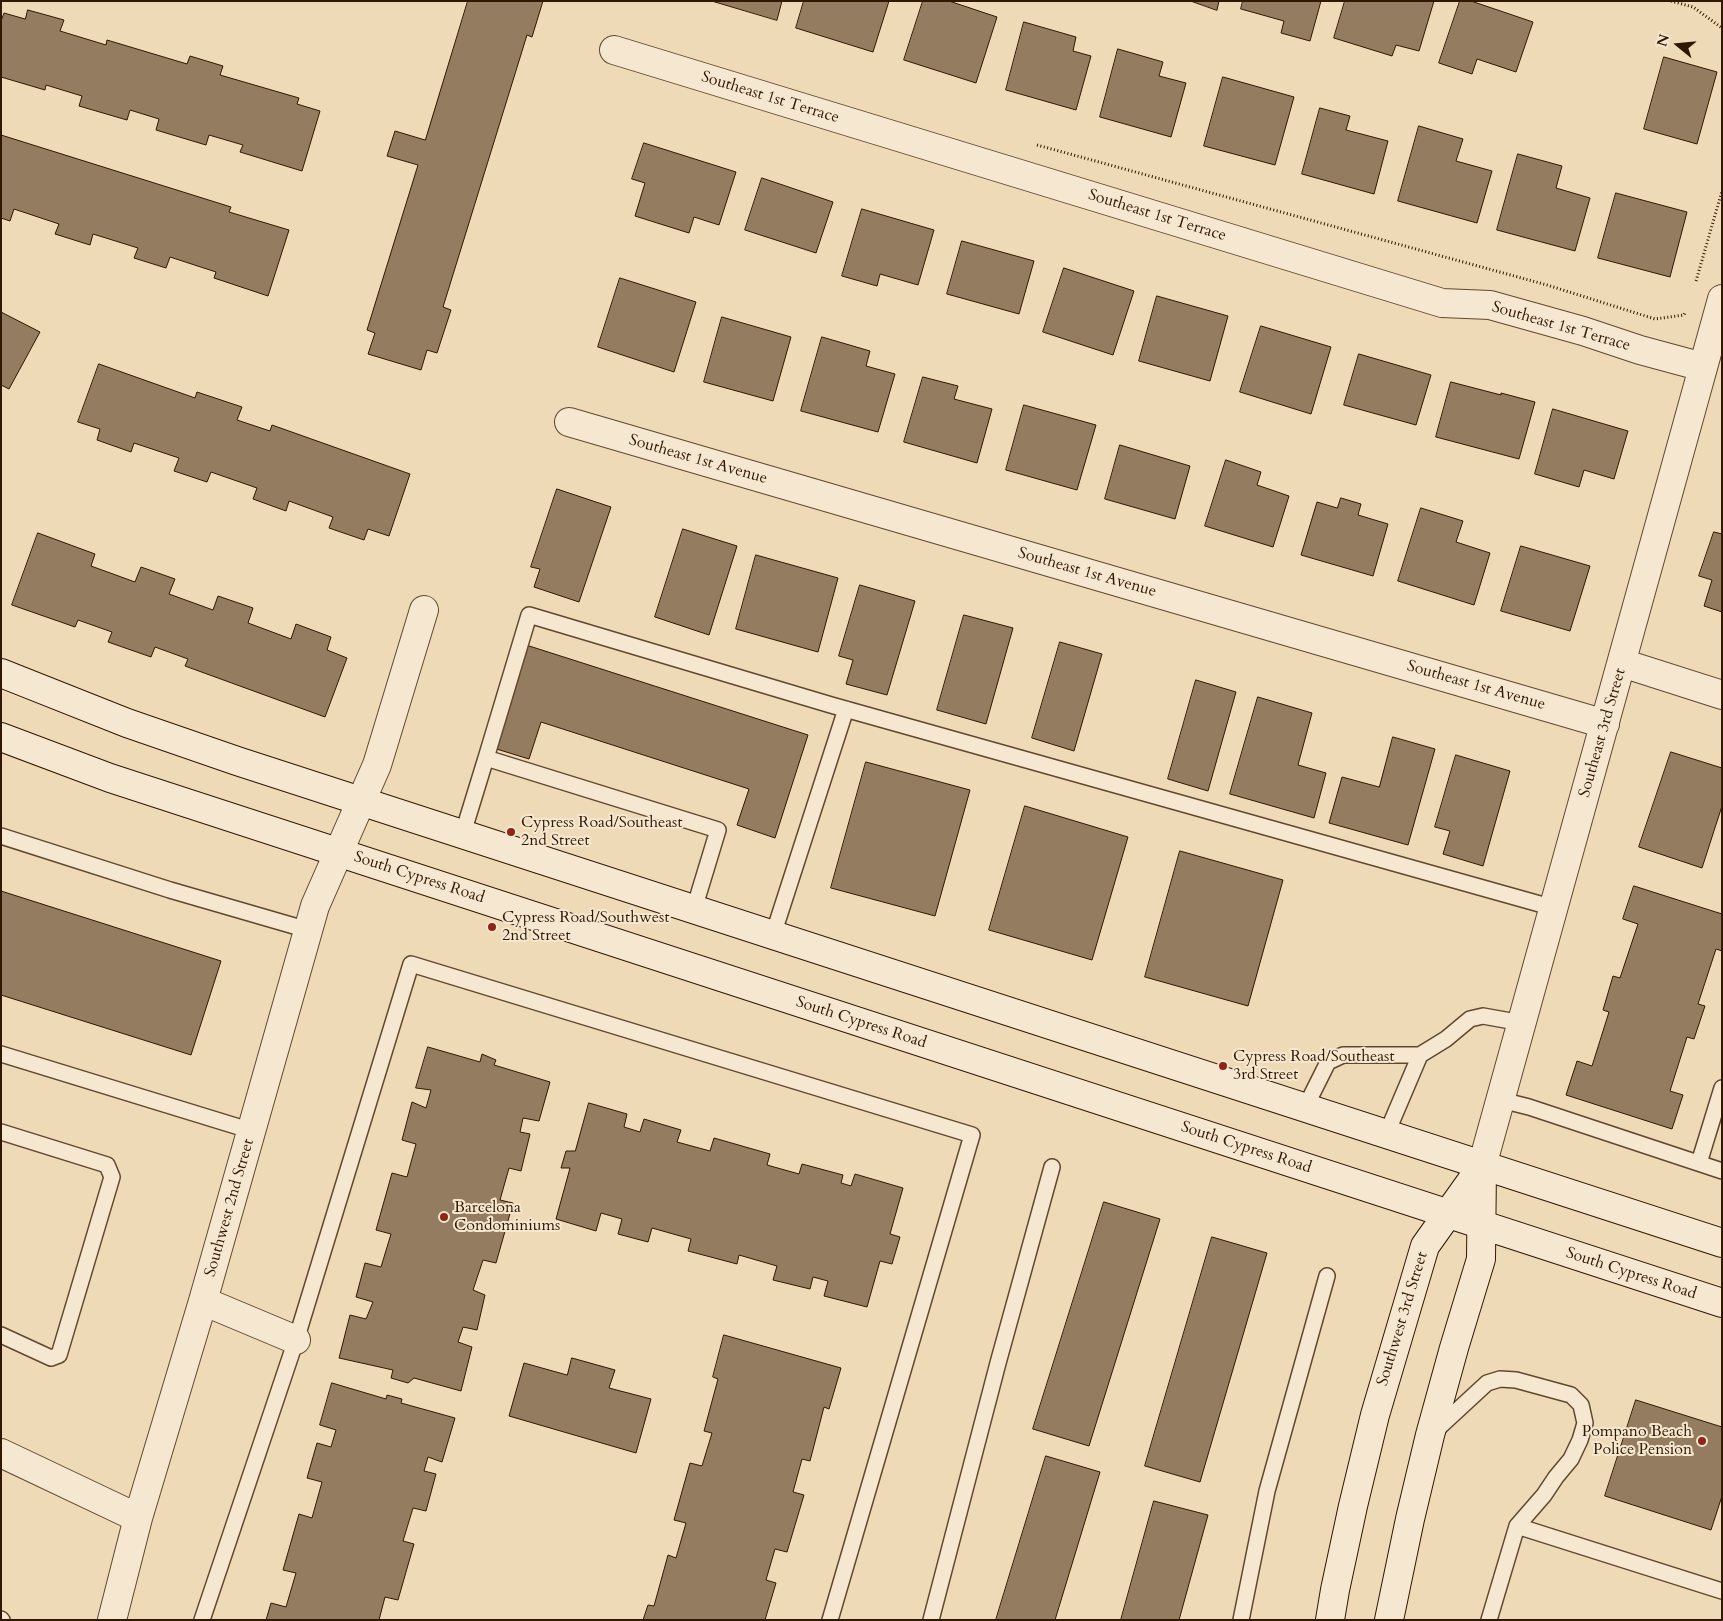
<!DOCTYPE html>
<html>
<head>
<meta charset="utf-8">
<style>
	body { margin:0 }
	#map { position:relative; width:1723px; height:1621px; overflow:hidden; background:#efdab7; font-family:Cardo,serif }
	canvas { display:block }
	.frame { position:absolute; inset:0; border:2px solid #301700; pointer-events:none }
	.north { position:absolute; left:1653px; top:20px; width:50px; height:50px; -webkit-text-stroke:4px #f5e7d0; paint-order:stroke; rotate:287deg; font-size:14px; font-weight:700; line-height:20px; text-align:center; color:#301700 }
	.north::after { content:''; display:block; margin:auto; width:18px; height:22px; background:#301700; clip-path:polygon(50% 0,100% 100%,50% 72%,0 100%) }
</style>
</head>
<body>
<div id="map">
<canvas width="1723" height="1621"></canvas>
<div class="frame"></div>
<div class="north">N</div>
</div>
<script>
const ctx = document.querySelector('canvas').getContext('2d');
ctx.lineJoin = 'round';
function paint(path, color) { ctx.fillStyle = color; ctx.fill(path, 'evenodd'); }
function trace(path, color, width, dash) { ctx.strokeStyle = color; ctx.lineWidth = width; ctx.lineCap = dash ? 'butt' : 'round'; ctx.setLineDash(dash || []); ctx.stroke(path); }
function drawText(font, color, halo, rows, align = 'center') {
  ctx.font = font + ' Cardo,serif'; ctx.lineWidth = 4; ctx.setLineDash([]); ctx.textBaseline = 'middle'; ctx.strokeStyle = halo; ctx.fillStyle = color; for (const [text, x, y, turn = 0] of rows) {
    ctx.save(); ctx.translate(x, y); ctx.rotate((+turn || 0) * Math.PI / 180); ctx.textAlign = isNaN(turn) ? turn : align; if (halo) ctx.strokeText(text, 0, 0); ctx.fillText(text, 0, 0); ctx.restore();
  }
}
const building = new Path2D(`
	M468,1H543L532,37L527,35L443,307L451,310L437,353L427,350L421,370L368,354L375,333L367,330L418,165L387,156L395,131L425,140Z
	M712,1H782L777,20Z
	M804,1H889L873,52L796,28Z
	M923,1H949L997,17L976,83L904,60Z
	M1191,1H1219L1217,10Z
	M1243,1H1321L1310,41L1281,33L1284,21L1241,9Z
	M1345,1H1434L1419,51L1396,45L1392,56L1334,38Z
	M1460,1H1471L1533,22L1516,72L1477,59L1472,74L1439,63Z
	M28,10L64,20L60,31L106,45L107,40L187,64L190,56L223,66L220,75L299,98L297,104L320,111L302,171L240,152L243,145L209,135L206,145L156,130L159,119L130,110L127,120L79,106L82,96L46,85L45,90L1,77V21L4,13L25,19Z
	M1024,22L1076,37L1073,51L1091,56L1076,110L1006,90Z
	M1118,49L1163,62L1159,76L1186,83L1171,137L1100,117Z
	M1664,57L1717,72L1697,144L1644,129Z
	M1223,77L1294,97L1275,165L1204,146Z
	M1320,108L1350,116L1346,130L1388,141L1374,194L1302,174Z
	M1419,126L1463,139L1456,161L1492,171L1477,223L1398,201Z
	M1,135L231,207L229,212L289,230L268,296L214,278L216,272L170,257L166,268L134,258L138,248L93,234L90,245L55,234L59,224L14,209L10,221L1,218Z
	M644,143L736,172L719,225L694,217L689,233L635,216L645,183L632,179Z
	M1518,154L1562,166L1556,188L1590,198L1575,251L1497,230Z
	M762,178L833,202L816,253L745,230Z
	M1616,193L1687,212L1670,277L1598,258Z
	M862,209L934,230L918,285L880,274L877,286L842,276Z
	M962,241L1034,261L1019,314L947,294Z
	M1064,268L1134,291L1113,355L1043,332Z
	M620,278L696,302L674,372L598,347Z
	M1157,296L1228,316L1210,381L1139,361Z
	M1,312L40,332L9,389L1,385Z
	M722,317L791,337L773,401L704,382Z
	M1261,326L1331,347L1311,414L1240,392Z
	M822,337L870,351L866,366L895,374L878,432L801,411Z
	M1359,354L1431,375L1416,425L1344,405Z
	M99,364L195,398L197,392L242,407L237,420L270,431L272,425L410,474L389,536L368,529L364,540L329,528L333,517L289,501L286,511L253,499L257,488L211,472L207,482L174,471L179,458L134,443L131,452L97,440L100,429L78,422Z
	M923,377L958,386L954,399L992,409L977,463L904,442Z
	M1451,382L1501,395V393L1535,402L1519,459L1436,437Z
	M1024,405L1096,425L1077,490L1006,470Z
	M1553,409L1628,431L1614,479L1584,470L1579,487L1535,474Z
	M1120,445L1190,466L1175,519L1105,499Z
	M1226,460L1261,472L1257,485L1289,496L1273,547L1205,526Z
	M557,489L611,507L579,602L534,587L540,569L531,567Z
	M1341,498L1361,504L1358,515L1388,524L1373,576L1301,555L1317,502L1337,508Z
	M1421,508L1463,521L1456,542L1490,553L1474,605L1398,581Z
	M683,529L737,546L709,635L655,617Z
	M1714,532L1722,534V612L1704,606L1712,580L1699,576Z
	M38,533L95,554L91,566L135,582L141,567L175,579L169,594L213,610L218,596L253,608L248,623L291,639L296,624L331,637L327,650L347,658L325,717L185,666L188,659L155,647L151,657L108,642L112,632L78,620L75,627L12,605Z
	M1521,546L1590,566L1570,631L1501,611Z
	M756,555L838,578L818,652L736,629Z
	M860,585L915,601L887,695L846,684L853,660L839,656Z
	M964,615L1013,628L986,724L937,710Z
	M1060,642L1102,654L1074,751L1032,738Z
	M523,644L808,735L775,838L737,825L749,789L541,722L529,759L490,747Z
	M1196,680L1236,692L1208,791L1168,779Z
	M1258,697L1312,713L1298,765L1326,773L1314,818L1230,794Z
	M1393,737L1435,749L1408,845L1329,823L1342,777L1379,787Z
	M1671,752L1722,768V806L1702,868L1639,847Z
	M1456,755L1510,771L1483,866L1443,854L1450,831L1435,827Z
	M866,762L970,790L935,916L831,888Z
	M1025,806L1128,837L1092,960L989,930Z
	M1180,851L1283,880L1248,1006L1145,977Z
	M1634,886L1722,914V951L1716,949L1698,1004L1705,1006L1694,1039L1687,1037L1670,1091L1683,1095L1672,1129L1566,1095L1577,1061L1592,1066L1609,1012L1603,1010L1613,976L1620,978L1638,924L1623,919Z
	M1,891L221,961L191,1055L1,995Z
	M428,1047L480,1062L482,1054L496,1060L494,1065L550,1082L539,1121L523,1118L520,1132L530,1134L521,1171L509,1168L500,1200L513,1203L496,1263L483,1260L473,1290L485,1295L477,1330L463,1327L458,1342L472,1347L461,1391L414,1378L408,1383L391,1378L393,1370L339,1358L350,1315L366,1319L373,1302L356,1297L365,1263L381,1267L391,1234L376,1230L392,1173L407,1177L416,1144L402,1140L412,1102L426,1108L431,1090L416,1088Z
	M589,1103L627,1114L624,1127L640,1132L644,1119L681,1130L677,1142L710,1151L714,1138L770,1154L767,1165L799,1174L802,1164L843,1175L841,1183L851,1186L855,1174L903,1188L890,1234L900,1237L892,1264L880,1261L867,1307L824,1296L828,1281L813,1277L810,1289L773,1280L777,1266L739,1255L737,1264L688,1251L691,1239L652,1228L648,1242L618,1234L622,1219L601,1213L596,1231L556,1219L570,1168H561L566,1151H575Z
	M1104,1202L1160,1219L1089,1446L1033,1429Z
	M1212,1237L1267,1253L1200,1482L1145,1466Z
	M724,1335L841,1368L829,1409L824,1407L810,1461L802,1459L793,1492L804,1495L787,1552L775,1549L766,1580L776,1583L765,1620H643L648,1605L654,1606L668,1555L676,1558L686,1523L674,1520L690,1463L702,1466L712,1433L704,1431L718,1379L713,1377Z
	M572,1358L615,1370L609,1388L651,1399L636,1453L509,1416L524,1363L567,1375Z
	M332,1383L386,1399L387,1395L402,1399L401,1403L455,1418L442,1462L428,1457L424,1471L436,1474L426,1511L413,1508L403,1541L414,1544L398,1600L385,1597L379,1620H266L271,1603L286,1607L296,1573L283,1570L299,1514L312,1518L322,1482L307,1478L317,1443L331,1447L336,1430L320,1425Z
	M1636,1400L1722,1427V1496L1711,1530L1605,1496Z
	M1046,1456L1100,1472L1055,1620H996Z
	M1154,1501L1208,1515L1179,1620H1121Z`);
const path = new Path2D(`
	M1671,1L1693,7L1722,28
	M1037,145L1547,285L1655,319L1684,315L1685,313
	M1696,281L1722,191`);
const lane = new Path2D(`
	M486,758L529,615L831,705L1554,908
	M463,833L486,758L718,830L694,909
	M1,836L170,890L308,930
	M773,935L846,709
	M1,1054L252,1131
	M1501,1100L1529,1107L1722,1171
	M1305,1108L1328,1062L1343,1055H1420L1446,1039L1470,1019L1483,1016L1522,1023
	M1,1132L107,1165L112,1177L59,1355L51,1358L1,1335
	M1386,1135L1420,1055
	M1699,1163L1722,1088
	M1434,1432L1487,1383L1500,1379L1516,1380L1571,1395L1581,1405L1585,1423L1580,1440L1571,1459L1556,1477L1544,1495L1517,1526L1489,1620
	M1517,1526L1722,1591
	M1,1619L2,1620
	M202,1620L296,1340L411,964L972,1135L830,1620
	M931,1620L998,1363L1052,1167
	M1241,1620L1267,1491L1327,1276`);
const street = new Path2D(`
	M614,50L1442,303L1490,305L1583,331L1640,350L1703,367
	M569,422L1605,724
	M1622,663L1722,695
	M1482,1166L1722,299
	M203,1301L296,1340
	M1,1453L138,1518
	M112,1620L138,1518L203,1301L315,906L377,765L424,610`);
const secondary = new Path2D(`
	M1,673L127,723L237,761L1722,1243
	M1,737L110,778L1722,1303
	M1330,1620L1335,1590L1353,1506L1375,1415L1425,1246L1482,1166
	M1389,1620L1410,1519L1430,1435L1454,1348L1481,1259L1482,1166`);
const markers = [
	[511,832,5,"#8f2418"],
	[492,927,5,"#8f2418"],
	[1223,1066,5,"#8f2418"],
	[444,1217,5,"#8f2418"],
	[1702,1441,5,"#8f2418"]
];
const streetNames = [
	["Southeast 1st Terrace",770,98,17],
	["Southeast 1st Terrace",1157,216,17],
	["Southeast 1st Terrace",1561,327,16],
	["Southeast 1st Avenue",698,460,16],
	["Southeast 1st Avenue",1087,573,16],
	["Southeast 1st Avenue",1476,686,16],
	["Southeast 3rd Street",1603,733,-74],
	["South Cypress Road",419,878,18],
	["South Cypress Road",861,1023,18],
	["South Cypress Road",1246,1148,18],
	["Southwest 2nd Street",230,1208,-74],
	["South Cypress Road",1631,1274,18],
	["Southwest 3rd Street",1403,1319,-73]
];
const poiNames = [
	["Cypress Road/Southeast",521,823],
	["2nd Street",521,841],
	["Cypress Road/Southwest",502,918],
	["2nd Street",502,936],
	["Cypress Road/Southeast",1233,1057],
	["3rd Street",1233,1075],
	["Barcelona",454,1208],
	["Condominiums",454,1226],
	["Pompano Beach",1692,1432,"right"],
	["Police Pension",1692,1450,"right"]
];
paint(building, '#937c5f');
trace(building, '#301700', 1);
trace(lane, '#60482e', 18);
trace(street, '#60482e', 30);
trace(secondary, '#301700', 30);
trace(path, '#301700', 3, [1, 2.5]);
trace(lane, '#f5e7d0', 15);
trace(street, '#f5e7d0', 28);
trace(secondary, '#f5e7d0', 28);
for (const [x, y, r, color] of markers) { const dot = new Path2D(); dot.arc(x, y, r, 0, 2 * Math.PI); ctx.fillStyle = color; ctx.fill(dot); trace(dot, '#f5e7d0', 2); }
drawText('16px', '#301700', '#f5e7d0', streetNames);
drawText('16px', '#301700', '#f5e7d0', poiNames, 'left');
</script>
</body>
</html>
